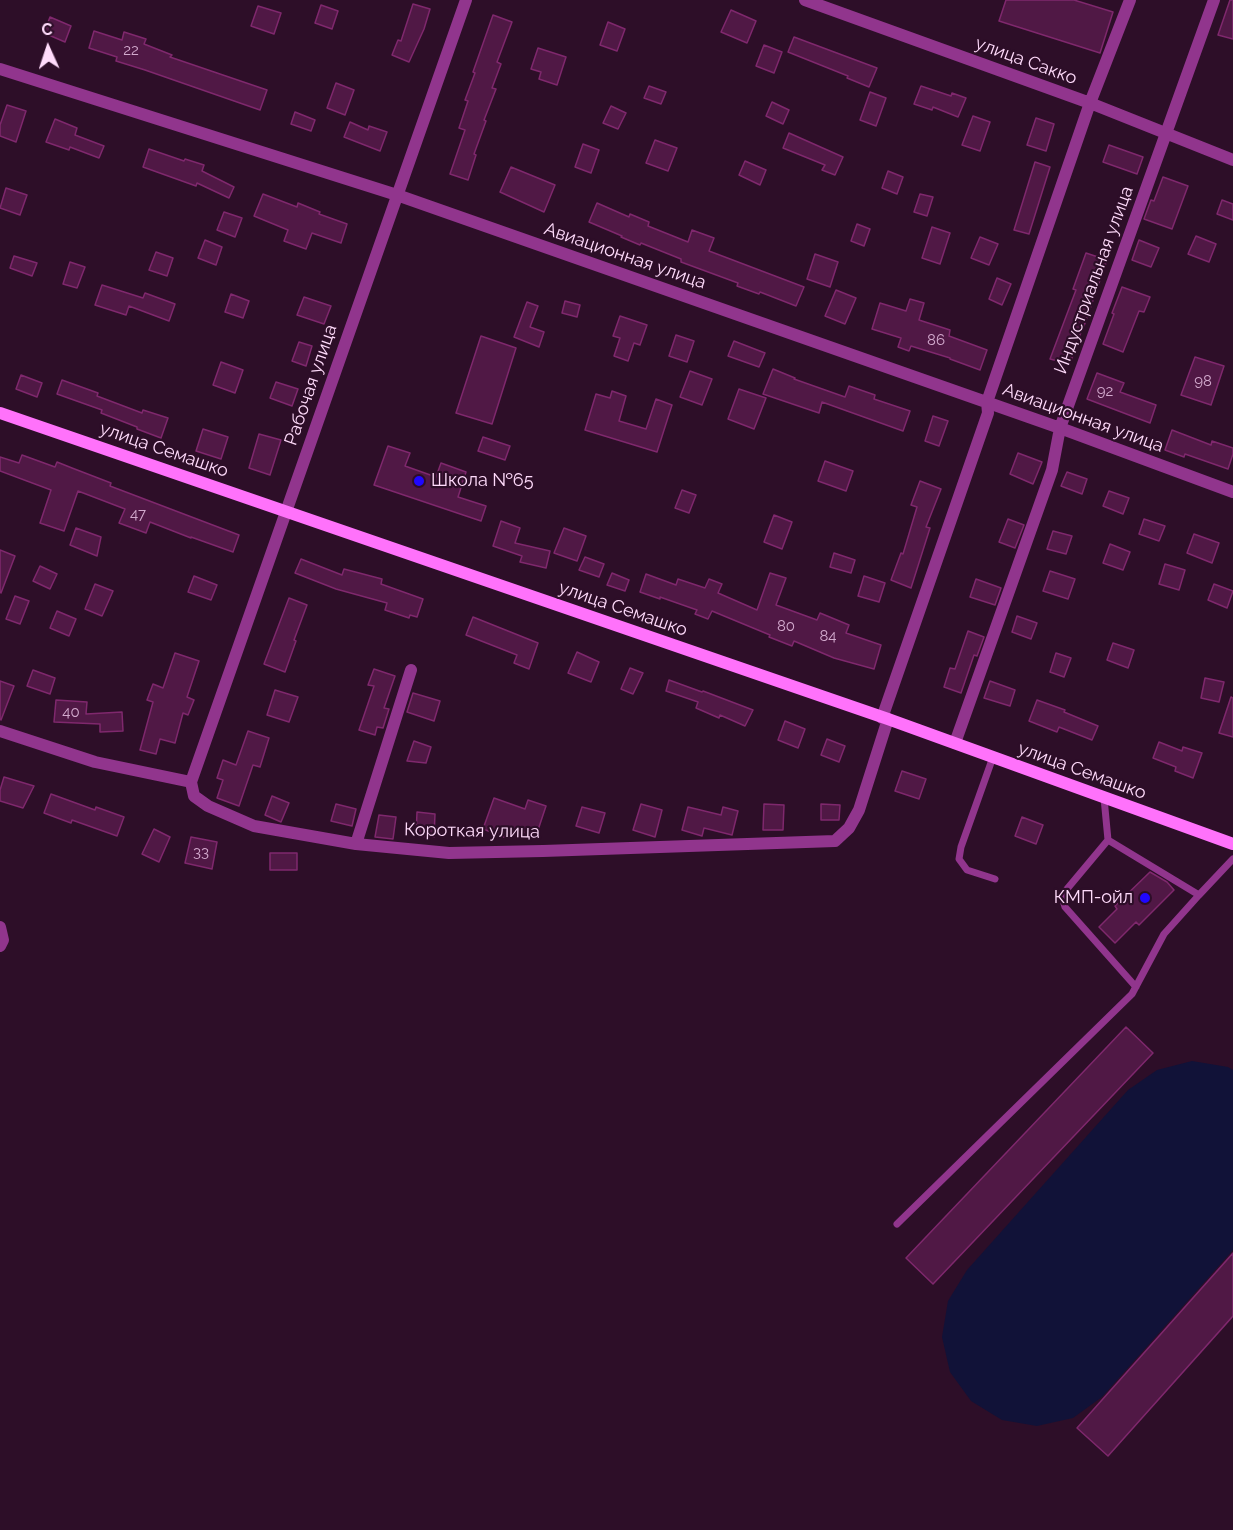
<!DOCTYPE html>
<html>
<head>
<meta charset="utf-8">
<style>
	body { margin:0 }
	#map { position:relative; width:1233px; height:1530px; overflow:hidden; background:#2d0e28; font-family:Raleway,sans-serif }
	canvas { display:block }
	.north { position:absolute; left:18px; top:18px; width:60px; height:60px; -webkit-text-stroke:4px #2d0e28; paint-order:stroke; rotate:357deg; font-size:16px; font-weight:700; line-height:24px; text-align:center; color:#ffdbfb }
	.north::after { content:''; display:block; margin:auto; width:21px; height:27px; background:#ffdbfb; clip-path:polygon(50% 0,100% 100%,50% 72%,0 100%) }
</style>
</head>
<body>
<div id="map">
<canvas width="1233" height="1530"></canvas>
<div class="north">С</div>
</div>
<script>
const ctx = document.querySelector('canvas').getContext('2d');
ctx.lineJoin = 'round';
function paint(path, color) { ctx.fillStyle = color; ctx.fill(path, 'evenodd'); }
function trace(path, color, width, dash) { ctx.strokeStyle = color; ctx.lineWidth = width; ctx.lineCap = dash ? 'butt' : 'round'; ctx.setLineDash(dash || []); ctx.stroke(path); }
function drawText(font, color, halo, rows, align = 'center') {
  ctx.font = font + ' Raleway,sans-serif'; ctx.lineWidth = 4.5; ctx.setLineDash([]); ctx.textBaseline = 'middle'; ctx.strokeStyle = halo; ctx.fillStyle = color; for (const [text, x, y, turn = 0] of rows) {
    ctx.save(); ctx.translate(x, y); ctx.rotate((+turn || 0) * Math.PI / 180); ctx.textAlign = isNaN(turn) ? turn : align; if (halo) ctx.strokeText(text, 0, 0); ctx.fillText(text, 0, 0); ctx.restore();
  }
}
const green = new Path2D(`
	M1192,1061L1228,1067L1233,1070V1250L1102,1397L1073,1418L1037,1426L1002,1420L971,1401L950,1372L942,1337L948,1301L967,1270L1128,1090L1157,1070Z`);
const building = new Path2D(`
	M1006,0H1074L1113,12L1100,53L999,21Z
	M1230,0H1233V39L1218,35Z
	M413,4L430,9L424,29L409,62L392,55L398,40L401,41Z
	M321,5L338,11L332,29L315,23Z
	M258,6L281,13L274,34L251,26Z
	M731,10L756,21L747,43L721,32Z
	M493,15L512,22L497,62L501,64L492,88L496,89L484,120L486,121L474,154L476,155L468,180L450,174L465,130L459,128L468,101L465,100L475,73L473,72Z
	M50,17L71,26L65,42L44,33Z
	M608,22L625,29L617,51L600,45Z
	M94,31L122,40L124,32L146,39L144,44L172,55L170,57L267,90L260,110L145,70L116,61L117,57L89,48Z
	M794,37L877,68L869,87L847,78L848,76L788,52Z
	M764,45L782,52L774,73L756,66Z
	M538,48L566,57L557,85L539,79L541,72L531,69Z
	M336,83L354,90L345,115L327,108Z
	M649,86L666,92L661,104L644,98Z
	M921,86L951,96L952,93L966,98L958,117L933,107L932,110L914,104Z
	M870,92L886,98L876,126L860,120Z
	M772,102L789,110L783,124L766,116Z
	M7,105L26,111L16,142L0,136V125Z
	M611,106L626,113L618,129L603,123Z
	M295,112L315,120L311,131L291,124Z
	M973,116L990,122L980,151L962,145Z
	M1036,118L1054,124L1046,151L1027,145Z
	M55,119L77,128L75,135L104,146L99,158L70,147L69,150L46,142Z
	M350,122L368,130L369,126L387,132L380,151L344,137Z
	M789,133L843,157L835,175L822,170L825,165L783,148Z
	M655,140L677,148L668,171L646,163Z
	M583,144L599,150L591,173L575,167Z
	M1109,145L1143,157L1137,174L1103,162Z
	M149,149L184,161L185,159L204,165L202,171L234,187L229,198L197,183L196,186L143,167Z
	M745,161L766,170L760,185L739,175Z
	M1035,162L1050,167L1029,234L1014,230Z
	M511,167L555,185L544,212L500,192Z
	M888,171L903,177L897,194L882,188Z
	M1163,177L1188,186L1172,229L1144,219L1151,200L1154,201Z
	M6,188L27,195L20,215L0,208Z
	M263,194L297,207L298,203L320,212L319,214L347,224L341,243L312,233L306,249L284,241L288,230L254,216Z
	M920,194L933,197L927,216L914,212Z
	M1222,200L1233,204V220L1217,214Z
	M597,203L629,217L630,214L649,222L648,226L688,242L692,230L714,238L709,251L804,287L796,306L760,292L759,294L737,286L738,283L681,262V259L641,243L640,245L621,237L622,236L589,222Z
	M224,212L242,218L235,237L217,230Z
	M857,224L870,229L864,246L851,241Z
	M932,227L950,233L940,264L922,258Z
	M1196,236L1216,244L1209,262L1188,254Z
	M980,237L998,244L989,265L971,258Z
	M205,240L222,247L216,265L198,258Z
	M1139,240L1159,248L1151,267L1132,260Z
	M156,252L173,258L167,276L149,270Z
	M1086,253L1107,260L1084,326H1083L1070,364L1050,359L1076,290L1073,289Z
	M815,254L838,262L830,287L807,279Z
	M14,256L37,263L32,276L10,268Z
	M70,262L85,267L77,288L63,284Z
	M997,278L1011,284L1002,305L989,299Z
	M102,285L143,298L145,293L175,304L169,321L129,306L126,315L95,305Z
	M1122,287L1150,297L1144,312L1139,311L1123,352L1103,344L1114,314L1112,313Z
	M836,290L856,298L845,324L825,316Z
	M231,294L249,301L243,318L225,312Z
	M304,297L331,306L324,324L297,315Z
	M910,299L924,303L919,320L950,330L949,336L987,350L980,370L950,359V358L911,346L909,351L898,347L901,338L872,329L880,303L906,311Z
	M565,301L580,305L577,317L562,313Z
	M527,302L538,306L530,327L544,332L539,347L514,337Z
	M620,316L647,325L640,345L634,343L628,361L614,356L620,338L613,336Z
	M676,335L694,341L687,362L669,356Z
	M481,336L516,348L492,424L456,413Z
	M734,341L765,353L759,367L728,356Z
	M299,342L312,346L306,366L292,361Z
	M1195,357L1224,366L1211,405L1181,395Z
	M221,362L243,370L235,393L213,385Z
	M773,369L795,378L794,379L845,397L849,386L875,395L874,399L910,411L903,431L822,402L819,413L763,394Z
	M690,371L712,379L702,405L680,397Z
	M1097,373L1124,383L1120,392L1156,405L1150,423L1087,399Z
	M21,375L42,383L37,397L16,389Z
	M62,380L98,393L97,396L142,413L143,410L168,418L161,438L137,429V427L101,413L102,410L57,394Z
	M276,382L298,389L292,406L270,398Z
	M739,389L766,398L754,429L728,419Z
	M612,391L626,396L619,421L646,429L656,399L672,405L657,452L585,430L596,394L610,398Z
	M933,416L948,421L939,446L925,441Z
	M203,429L228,437L221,459L196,451Z
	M1172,430L1211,445L1212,441L1233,448V454L1228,469L1185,454L1184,457L1165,450Z
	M259,434L281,440L270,475L249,468Z
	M483,437L510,446L505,460L478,451Z
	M388,446L410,453L405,466L436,477L441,463L466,472L458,497L486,506L481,521L374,485Z
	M1018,453L1042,462L1033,484L1010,474Z
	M22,455L55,467L57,462L72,468L111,483L110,486L239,535L233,552L191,537V538L150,522L146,533L119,523L125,509L78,491L64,531L40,523L51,490L0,471V457L19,463Z
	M825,461L853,471L846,491L818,481Z
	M1067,472L1087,479L1082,494L1061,486Z
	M920,481L941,489L926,527L930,528L911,588L891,580L901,553L903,554L917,507L911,505Z
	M682,490L696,495L689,513L675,508Z
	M1109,491L1129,498L1123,514L1103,506Z
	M774,515L792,522L782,549L764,542Z
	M1008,519L1024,525L1015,548L999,542Z
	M1144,519L1165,526L1159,541L1139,534Z
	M501,521L520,528L515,543L550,551L546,568L520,562L522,556L493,546Z
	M76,528L101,537L97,556L70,545Z
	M564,528L586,536L577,561L554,553Z
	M1053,531L1072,536L1066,554L1047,549Z
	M1194,534L1219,543L1212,563L1187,553Z
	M1110,544L1130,552L1123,570L1103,563Z
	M0,550L15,556L1,593L0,592Z
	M834,553L855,560L851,573L830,567Z
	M585,557L604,564L599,577L579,570Z
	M301,559L342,575L344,569L382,579L381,584L423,599L417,617L410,615L409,618L385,610L387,603L336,589L295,573Z
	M1165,564L1185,570L1179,590L1159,584Z
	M40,566L57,574L50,589L33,581Z
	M1050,571L1075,579L1068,599L1043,591Z
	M612,573L629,580L625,591L607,585Z
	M770,573L786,578L776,605L817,620L820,613L849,625L846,633L881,645L874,669L834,658L794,641L792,646L769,637L770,635L712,611L708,619L695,614L697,610L660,597V599L640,592L646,574L676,585L678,579L705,588L709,579L722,584L718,593L757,610Z
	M194,576L217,585L211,600L188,592Z
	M864,576L885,583L879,602L858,596Z
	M976,579L1001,588L995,605L970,597Z
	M95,584L113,591L102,616L85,609Z
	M1214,584L1233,591L1227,608L1208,600Z
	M15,596L29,601L20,624L6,619Z
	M289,598L307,605L294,640L296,641L285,672L264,664Z
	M57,611L76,619L69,636L50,628Z
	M1017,616L1037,623L1031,639L1012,632Z
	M473,617L538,643L529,669L514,663L517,655L466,635Z
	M968,631L984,637L977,656L974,655L961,693L944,687L950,668L955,669Z
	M1113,643L1134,650L1128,668L1107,660Z
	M577,652L599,662L591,682L568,673Z
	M175,653L199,661L187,697L194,700L188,715L183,713L175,743L160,739L156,754L140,750L153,702L147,700L153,684L163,688Z
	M1056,653L1071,658L1064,677L1050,672Z
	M630,668L643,673L633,694L621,689Z
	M374,669L395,676L384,708L389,709L383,728L377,727L375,735L359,730L374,686L368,685Z
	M33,670L55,678L50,694L27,686Z
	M1205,678L1224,682L1219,702L1201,698Z
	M669,680L702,692L703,691L753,710L745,726L720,715L719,718L696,708L698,702L666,691Z
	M0,681L14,686L1,720L0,719Z
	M990,681L1015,690L1010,706L984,698Z
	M275,690L298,697L289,722L267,715Z
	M413,693L440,701L434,721L407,712Z
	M1231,697L1233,698V737L1219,733Z
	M56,700L87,702L86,714L122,712L123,731L100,732V724L54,722Z
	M1037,700L1065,710L1064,712L1098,726L1092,740L1059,727L1057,732L1029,721Z
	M785,721L805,729L798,748L778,740Z
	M248,731L269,738L260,767L253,765L239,806L217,798L223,780L217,778L223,760L236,765Z
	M827,739L845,746L839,762L821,755Z
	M414,741L431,747L426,763L407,761Z
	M1159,742L1182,751L1183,747L1202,753L1193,778L1175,771L1176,767L1153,758Z
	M902,771L926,779L919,799L895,791Z
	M4,777L34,786L23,808L0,801V790Z
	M51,794L95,810L96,807L124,817L117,836L72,820L71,823L44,813Z
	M272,796L289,803L281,822L265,815Z
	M494,798L525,809L528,800L546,806L536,836L507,827L504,837L483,829Z
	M336,804L356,809L352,826L331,821Z
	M641,804L662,810L655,837L633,830Z
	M764,804L784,805L783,830H763Z
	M821,804L840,805L839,820H821Z
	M582,807L605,813L599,833L576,826Z
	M688,807L721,815L723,807L738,811L732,835L704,828L702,836L682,830Z
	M417,812L435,814L434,837L416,836Z
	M379,815L396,817L393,839L375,837Z
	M1022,817L1043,825L1036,844L1015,836Z
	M154,829L170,837L159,862L142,854Z
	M191,837L217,842L212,869L185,863Z
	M270,853H297V870H270Z
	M1150,872L1167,882L1174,890L1139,925L1136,922L1115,943L1099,927L1117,909L1115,906Z
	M1126,1027L1153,1053L933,1284L906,1258Z
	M1233,1253V1316L1108,1456L1077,1428Z`);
const service = new Path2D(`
	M993,757L961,847L959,859L967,870L995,879
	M1104,798L1108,840L1199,895L1233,859
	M1108,840L1067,889L1063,900L1065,907L1136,987
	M897,1224L1132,994L1164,934L1199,895`);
const minor = new Path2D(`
	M805,0L1090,103L1233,160
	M0,69L397,195L1060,428L1233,492
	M882,718L988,413L987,402L1090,103L1130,0
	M0,731L95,762L191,782
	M955,743L1052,470L1060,428L1214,0
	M191,782L466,0
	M191,782L194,796L208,806L254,826L356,844L449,853L543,851L835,841L849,828L859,810L888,719
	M356,844L411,670
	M0,927L3,940L0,946`);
const secondary = new Path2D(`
	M0,413L888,719L1233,844`);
const markers = [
	[419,481,6,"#2007ff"],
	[1145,898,6,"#2007ff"]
];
const numberNames = [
	["22",131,50],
	["86",936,340],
	["98",1203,381],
	["92",1105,391],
	["47",138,514],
	["80",786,626],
	["84",828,636],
	["40",71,712],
	["33",201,852]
];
const streetNames = [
	["улица Сакко",1026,61,20],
	["Авиационная улица",625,256,19],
	["Индустриальная улица",1094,280,-70],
	["Рабочая улица",311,385,-71],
	["Авиационная улица",1083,418,20],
	["улица Семашко",164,450,19],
	["улица Семашко",623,609,19],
	["улица Семашко",1082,771,20],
	["Короткая улица",472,831,1]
];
const poiNames = [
	["Школа №65",431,481],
	["КМП-ойл",1133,898,"right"]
];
paint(green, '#111238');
paint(building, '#501845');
trace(building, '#7f286d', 1.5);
trace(service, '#91358d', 7);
trace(minor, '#91358d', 12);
trace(secondary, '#ff72fb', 12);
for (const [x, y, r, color] of markers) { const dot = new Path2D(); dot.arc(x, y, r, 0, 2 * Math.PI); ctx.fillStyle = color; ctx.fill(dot); trace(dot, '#2d0e28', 2); }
drawText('15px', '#d3aace', null, numberNames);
drawText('18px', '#ffdbfb', '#2d0e28', streetNames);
drawText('18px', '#ffdbfb', '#2d0e28', poiNames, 'left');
</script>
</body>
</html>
